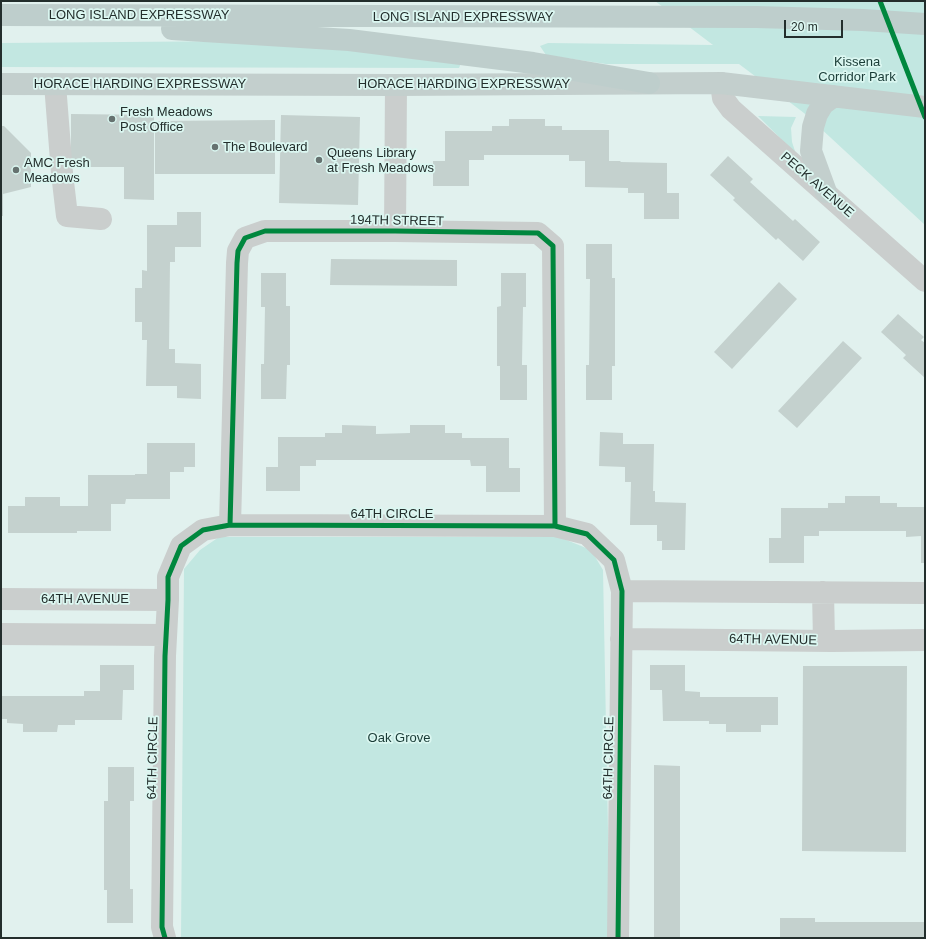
<!DOCTYPE html>
<html>
<head>
<meta charset="utf-8">
<style>
	body { margin:0 }
	#map { position:relative; width:926px; height:939px; overflow:hidden; background:#e1f1ee; font-family:Arial,sans-serif }
	canvas { display:block }
	.frame { position:absolute; inset:0; border:2px solid #232e2c; pointer-events:none }
	.scale { position:absolute; left:784px; top:20px; width:59px; height:18px; box-sizing:border-box; border:2px solid #232e2c; border-top:0; padding-left:5px; font-size:12px; line-height:14px; white-space:nowrap; color:#232e2c; -webkit-text-stroke:3px #dbf7f1; paint-order:stroke }
</style>
</head>
<body>
<div id="map">
<canvas width="926" height="939"></canvas>
<div class="frame"></div>
<div class="scale">20 m</div>
</div>
<script>
const ctx = document.querySelector('canvas').getContext('2d');
ctx.lineJoin = 'round';
function paint(path, color) { ctx.fillStyle = color; ctx.fill(path, 'evenodd'); }
function trace(path, color, width, dash) { ctx.strokeStyle = color; ctx.lineWidth = width; ctx.lineCap = dash ? 'butt' : 'round'; ctx.setLineDash(dash || []); ctx.stroke(path); }
function drawText(font, color, halo, rows, align = 'center') {
  ctx.font = font + ' Arial,sans-serif'; ctx.lineWidth = 3.5; ctx.setLineDash([]); ctx.textBaseline = 'middle'; ctx.strokeStyle = halo; ctx.fillStyle = color; for (const [text, x, y, turn = 0] of rows) {
    ctx.save(); ctx.translate(x, y); ctx.rotate((+turn || 0) * Math.PI / 180); ctx.textAlign = isNaN(turn) ? turn : align; if (halo) ctx.strokeText(text, 0, 0); ctx.fillText(text, 0, 0); ctx.restore();
  }
}
const green = new Path2D(`
	M655,1H925V225L804,113L739,64H606L546,55L540,46L548,43L713,45Z
	M246,41L323,46L461,63L459,68L1,67V43Z
	M758,116L796,117L791,128L792,142L796,154Z
	M219,537H559L591,550L603,570L610,935L608,938H181L184,569L200,550Z`);
const building = new Path2D(`
	M71,114L154,115V200L124,199V167H71Z
	M281,115L360,117L358,205L279,203Z
	M509,119H545V126H562V130H609V161H620L621,162L667,163V193H679V219H644V193H628V188L585,187V161H569V155H484V160H469V186H433V161H445V131H492V126H509Z
	M275,120V174H155V121Z
	M1,126H4L31,153V187L3,194V216H1Z
	M728,156L753,179L750,182L793,221L795,219L820,242L803,261L778,238L776,240L733,200L735,198L710,175Z
	M177,212H201V247H175V262H170L169,349H175V363L201,364V399L177,398V386H146L147,340H142V322H135V288H142V270L147,271V225H177Z
	M586,244H612V278H615V366H612V400H586V365H589L590,279H586Z
	M331,259L457,260V286L330,285Z
	M261,273H286V306H290V365H287L286,399H261V364H264L265,307H261Z
	M501,273H526V307H523L522,363V365H527V400H500V366H497V307L501,306Z
	M779,282L797,299L732,369L714,352Z
	M898,314L924,337L921,340L925,343V378L903,358L906,355L881,332Z
	M843,341L862,358L797,428L778,411Z
	M342,425L376,426V434L410,433V425H445V433H462V438H509V468H520V492H486V466H471L470,460H316V466H300V491H266V467H278V437H325V433H342Z
	M600,432L623,433V444H654L653,491H655V502L686,503L685,550H662V541H657V525H630L631,482H625V467L599,466Z
	M147,443H195V467H184V472H170V499H126L125,504H111V531H77V533H8V506H25V497H60V506H88V475H135V474H147Z
	M845,496H880V503H897V507H925V563H921V536L906,537V531H819V536H804V563H769V538H781V508H828V503H845Z
	M100,665H134V690H123L122,720H75V725H58L57,732H23V724L7,723V719H1V696H84V691H100Z
	M650,665H685V691L700,692V697H778V725H761V732H726V724H709V721H663L662,690H650Z
	M803,666H907L906,852L802,851Z
	M654,765L680,766V938H654Z
	M108,767H134V801H130V889H133V923H107V890H104V801H108Z
	M780,918H815V922H925V938H780Z`);
const minor = new Path2D(`
	M721,83L723,98L731,109L925,281
	M55,84L62,173L67,216L101,219
	M395,231L396,85
	M230,525L237,263L238,251L245,238L265,231H395L538,233L553,246L555,526
	M622,591L925,593
	M823,592L824,641
	M1,599L168,600
	M1,634L166,635
	M621,639L832,641L925,640
	M165,938L162,927L165,656L168,600V577L181,546L203,530L230,525L555,526L587,534L614,560L622,591L618,938`);
const major = new Path2D(`
	M1,84L396,85L721,83L925,107
	M826,192L811,151L813,127L817,114L823,104L834,96`);
const highway = new Path2D(`
	M1,15L756,17L863,20L925,24
	M172,29L349,40L533,63L649,83`);
const cycleway = new Path2D(`
	M880,1L925,117
	M230,525L237,263L238,251L245,238L265,231H395L538,233L553,246L555,526
	M165,938L162,927L165,656L168,600V577L181,546L203,530L230,525L555,526L587,534L614,560L622,591L618,938`);
const markers = [
	[112,119,4,"#667270"],
	[215,147,4,"#667270"],
	[319,160,4,"#667270"],
	[16,170,4,"#667270"]
];
const streetNames = [
	["LONG ISLAND EXPRESSWAY",139,15],
	["LONG ISLAND EXPRESSWAY",463,17],
	["HORACE HARDING EXPRESSWAY",140,84],
	["HORACE HARDING EXPRESSWAY",464,84],
	["PECK AVENUE",817,185,41],
	["194TH STREET",397,221,1],
	["64TH CIRCLE",392,514],
	["64TH AVENUE",85,599],
	["64TH AVENUE",773,640,1],
	["64TH CIRCLE",153,758,-89],
	["64TH CIRCLE",609,758,-89]
];
const parkNames = [
	["Kissena",857,62],
	["Corridor Park",857,77],
	["Oak Grove",399,738]
];
const poiNames = [
	["Fresh Meadows",120,112],
	["Post Office",120,127],
	["The Boulevard",223,147],
	["Queens Library",327,153],
	["at Fresh Meadows",327,168],
	["AMC Fresh",24,163],
	["Meadows",24,178]
];
paint(green, '#c2e7e1');
paint(building, '#c4d1ce');
trace(minor, '#cacecd', 22);
trace(major, '#c3cfcd', 22);
trace(highway, '#bececc', 22);
trace(cycleway, '#00873e', 5);
for (const [x, y, r, color] of markers) { const dot = new Path2D(); dot.arc(x, y, r, 0, 2 * Math.PI); ctx.fillStyle = color; ctx.fill(dot); trace(dot, '#dbf7f1', 1.5); }
drawText('13px', '#232e2c', '#dbf7f1', streetNames);
drawText('13px', '#193b36', '#dbf7f1', parkNames);
drawText('13px', '#232e2c', '#dbf7f1', poiNames, 'left');
</script>
</body>
</html>
